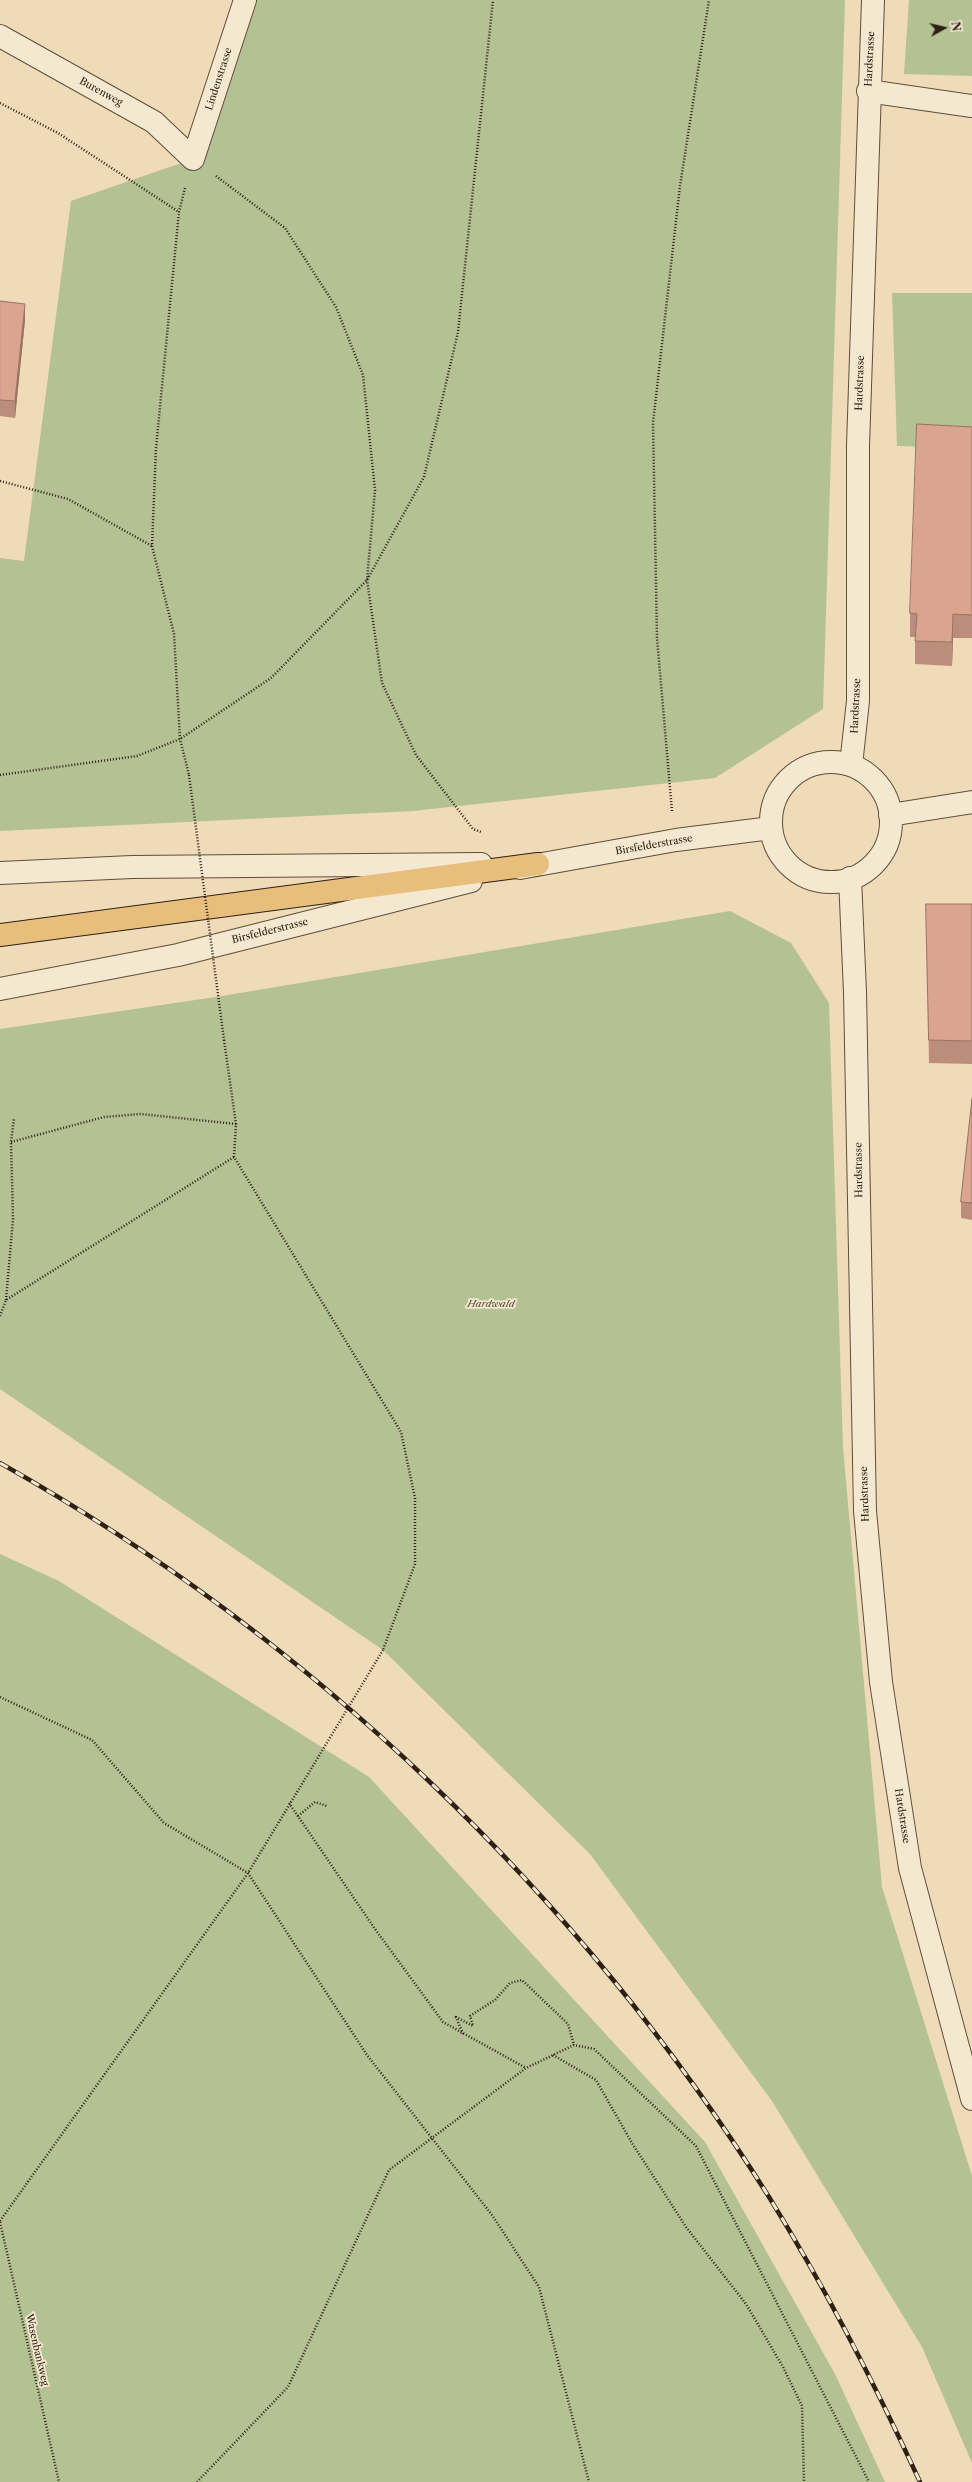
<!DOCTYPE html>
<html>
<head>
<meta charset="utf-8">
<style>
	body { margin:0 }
	#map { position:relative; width:972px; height:2482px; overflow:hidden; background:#efdbb7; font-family:"Libre Caslon Text",serif }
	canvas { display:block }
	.north { position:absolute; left:924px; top:8px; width:40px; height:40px; -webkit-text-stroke:3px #f5e8d0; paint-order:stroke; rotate:82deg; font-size:11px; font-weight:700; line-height:16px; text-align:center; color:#2e2013 }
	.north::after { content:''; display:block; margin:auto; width:14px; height:18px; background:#2e2013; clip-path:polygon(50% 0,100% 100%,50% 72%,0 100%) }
</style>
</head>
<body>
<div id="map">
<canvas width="972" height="2482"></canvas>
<div class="north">N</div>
</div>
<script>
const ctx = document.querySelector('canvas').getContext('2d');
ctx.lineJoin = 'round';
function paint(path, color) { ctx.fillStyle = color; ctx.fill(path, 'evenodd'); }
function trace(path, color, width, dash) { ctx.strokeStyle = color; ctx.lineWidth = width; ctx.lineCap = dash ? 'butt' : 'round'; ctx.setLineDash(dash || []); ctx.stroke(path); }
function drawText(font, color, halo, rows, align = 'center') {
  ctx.font = font + ' "Libre Caslon Text",serif'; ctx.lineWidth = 3.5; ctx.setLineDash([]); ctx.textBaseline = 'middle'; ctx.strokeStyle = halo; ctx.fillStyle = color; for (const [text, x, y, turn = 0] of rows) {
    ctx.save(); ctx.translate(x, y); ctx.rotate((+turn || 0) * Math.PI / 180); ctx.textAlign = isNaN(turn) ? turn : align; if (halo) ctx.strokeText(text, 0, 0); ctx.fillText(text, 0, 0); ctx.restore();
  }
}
const green = new Path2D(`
	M245,0H845L823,709L715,778L413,811L0,831V558L24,561L71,201L193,159Z
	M909,0H972V76L904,74Z
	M892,293H972V448L897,446Z
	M730,911L791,943L829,1003L843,1447L882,1887L972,2176V2463L922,2347L772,2101L590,1854L383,1650L0,1389V1029L222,996Z
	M0,1554L59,1581L369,1777L705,2142L835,2374L885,2482H0Z`);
const path = new Path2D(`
	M0,103L58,133L179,212
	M216,176L285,228L336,307L363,375L375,490L367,580L382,683L416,755L473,829L481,832
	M185,188L179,212L156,448L152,546L174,634L180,739L189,775
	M0,481L68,499L152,546
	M0,775L137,756L180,739L271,678L367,580L424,477L458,332L493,0
	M672,811L657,638L653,423L680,186L709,0
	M224,1040L236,1124L234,1157L401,1432L415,1498V1564L383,1650
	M11,1142L104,1117L141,1114L236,1124
	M6,1300L13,1219L11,1142L14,1118
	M0,1316L6,1300L234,1157
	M0,1697L92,1740L164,1823L248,1873L367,2055L492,2215L539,2287L589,2482
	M289,1803L375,1929L443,2022L526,2068
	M298,1816L315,1802L327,1806
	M463,2034L456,2017L473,2026L470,2016L495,2000L510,1983L522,1980L568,2024L574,2045
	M553,2055L596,2080L632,2143L686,2227L746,2304L783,2367L802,2406L804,2482
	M0,2221L248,1873L308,1774
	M0,2222L59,2482
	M197,2482L288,2387L389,2170L526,2068L574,2045L594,2049L696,2146L869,2482`);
const minor = new Path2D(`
	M0,36L154,122L193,159L245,0
	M868,91L972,106
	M771 822a60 60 0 1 1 120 0a60 60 0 1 1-120 0Z
	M851,765L858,701V446L873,0
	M890,815L972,802
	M520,868L676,840L771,828
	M0,873L132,867L481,864
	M850,878L855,992L865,1511L881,1682L910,1868L972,2099
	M0,989L178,955L471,881`);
const highway = new Path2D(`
	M0,935L538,864`);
const rail = new Path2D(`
	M0,1463C312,1639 578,1893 769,2197C826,2289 875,2384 920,2482`);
const pathBridge = new Path2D(`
	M189,775L224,1040
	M308,1774L383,1650`);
const wall = new Path2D(`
	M0,301L25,320L15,418L0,416Z
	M972,427V638H953L952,666L915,664V637H910V613Z
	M926,904H972V1064L929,1063Z
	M972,1099V1220L961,1218V1202Z`);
const shadedWall = new Path2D(`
	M25,304V320L15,418V401Z
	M953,614V638L952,666V642Z`);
const building = new Path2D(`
	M0,301L25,304L15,401L0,400Z
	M917,424L972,427V615L953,614L952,642L915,641L917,614L910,613Z
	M926,904H972V1041L929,1040Z
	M972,1099V1203L961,1202Z`);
const streetNames = [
	["Hardstrasse",870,59,-87],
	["Lindenstrasse",219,79,-72],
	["Burenweg",101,92,29],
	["Hardstrasse",860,383,-88],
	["Hardstrasse",856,706,-87],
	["Birsfelderstrasse",654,845,-10],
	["Birsfelderstrasse",270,931,-14],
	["Hardstrasse",859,1170,-91],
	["Hardstrasse",865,1494,-92],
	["Hardstrasse",902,1816,81],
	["Wasenbankweg",37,2350,77]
];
const parkNames = [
	["Hardwald",491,1304]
];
paint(green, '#b3c193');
trace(minor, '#5e4f3c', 24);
trace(highway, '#2e2013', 24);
trace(path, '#2e2013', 2.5, [1, 2]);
trace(minor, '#f5e8d0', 22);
trace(highway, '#e8be7c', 22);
trace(rail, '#2e2013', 4.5);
trace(rail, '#f5e8d0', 3, [9]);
trace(pathBridge, '#2e2013', 2.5, [1, 2]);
paint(wall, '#bc8d7a');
paint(shadedWall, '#997363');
paint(building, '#dba48e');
trace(building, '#997363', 1);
drawText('10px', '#2e2013', '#f5e8d0', streetNames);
drawText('italic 10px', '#565039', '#f5e8d0', parkNames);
</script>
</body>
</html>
